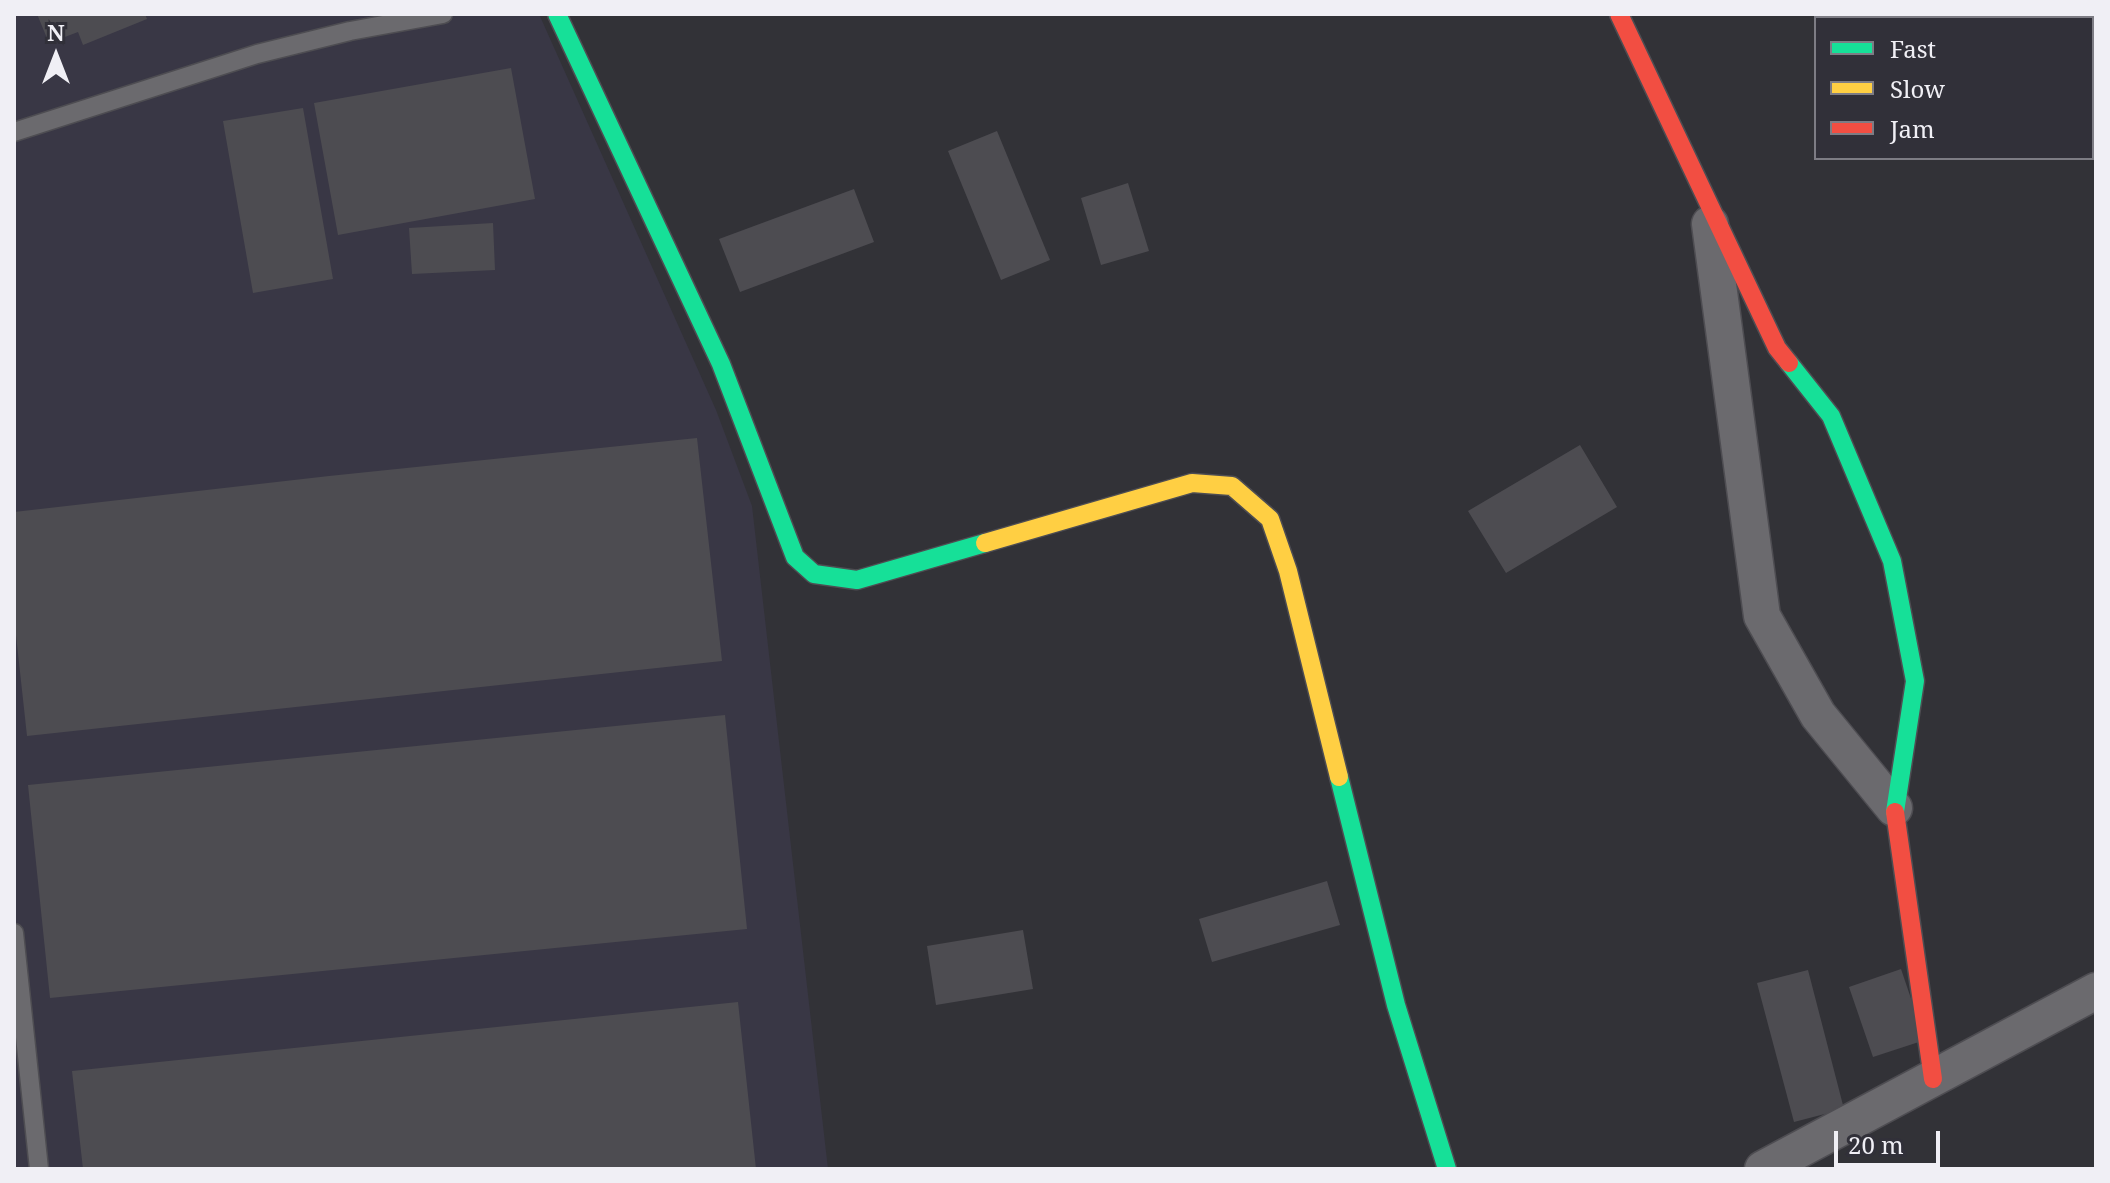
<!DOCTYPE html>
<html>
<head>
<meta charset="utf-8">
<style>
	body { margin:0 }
	#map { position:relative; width:2110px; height:1183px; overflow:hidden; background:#323237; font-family:"Noto Serif",serif }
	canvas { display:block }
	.frame { position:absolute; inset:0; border:16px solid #f0eff5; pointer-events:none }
	.legend { position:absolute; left:1814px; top:16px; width:280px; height:144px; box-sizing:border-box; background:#313039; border:2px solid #7d7c84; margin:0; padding:10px 14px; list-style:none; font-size:24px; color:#f0eff5 }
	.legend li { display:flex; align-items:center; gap:16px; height:40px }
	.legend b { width:40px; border:2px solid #7d7c84 }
	.north { position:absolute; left:16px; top:16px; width:80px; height:80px; -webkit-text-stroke:6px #313039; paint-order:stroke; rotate:0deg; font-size:22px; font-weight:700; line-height:32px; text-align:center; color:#f0eff5 }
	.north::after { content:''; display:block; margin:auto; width:28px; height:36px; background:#f0eff5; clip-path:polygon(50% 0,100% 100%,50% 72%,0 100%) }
	.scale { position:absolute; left:1834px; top:1131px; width:106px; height:36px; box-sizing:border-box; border:4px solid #f0eff5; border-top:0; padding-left:10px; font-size:24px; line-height:28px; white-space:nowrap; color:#f0eff5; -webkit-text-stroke:6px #313039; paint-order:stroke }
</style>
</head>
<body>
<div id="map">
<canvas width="2110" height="1183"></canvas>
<div class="frame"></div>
<ul class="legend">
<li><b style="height:10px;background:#16e098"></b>Fast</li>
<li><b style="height:10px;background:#ffcf43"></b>Slow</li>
<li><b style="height:10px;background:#f24e42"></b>Jam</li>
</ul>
<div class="north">N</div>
<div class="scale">20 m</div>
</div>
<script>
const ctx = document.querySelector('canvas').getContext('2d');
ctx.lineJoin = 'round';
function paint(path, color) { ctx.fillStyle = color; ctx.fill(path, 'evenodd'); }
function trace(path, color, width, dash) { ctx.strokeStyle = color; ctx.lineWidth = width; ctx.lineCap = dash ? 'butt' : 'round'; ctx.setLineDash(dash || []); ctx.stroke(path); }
const built = new Path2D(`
	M14,14H539L716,410L752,506L828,1169H14Z`);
const building = new Path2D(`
	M37,14H145L147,19L83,45L78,32L49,43Z
	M511,68L535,199L338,235L314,103Z
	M303,108L333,279L253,293L223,121Z
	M997,131L1050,260L1001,280L948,151Z
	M1128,183L1149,251L1101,265L1081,198Z
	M854,189L874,242L740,292L719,239Z
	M493,223L495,270L412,274L409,228Z
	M697,438L722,661L27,736L14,617V512L329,476Z
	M1580,445L1617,507L1506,573L1468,511Z
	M725,715L747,929L50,998L28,785Z
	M1327,881L1340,925L1212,962L1199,919Z
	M1023,930L1033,989L936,1005L927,946Z
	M1901,969L1925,1040L1873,1057L1849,987Z
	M1808,970L1844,1109L1794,1122L1757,983Z
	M738,1002L756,1169H83L72,1071Z`);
const lane = new Path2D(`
	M14,132L257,54L350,31L443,14
	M14,933L39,1169`);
const street = new Path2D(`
	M1710,224L1762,616L1818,715L1894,808
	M1763,1169L2096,991`);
const fast = new Path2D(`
	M557,14L721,364L795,557L814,574L857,580L985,543
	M1789,363L1831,416L1892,561L1915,681L1895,812
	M1339,777L1396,1005L1447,1169`);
const slow = new Path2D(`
	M985,543L1192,483L1232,486L1270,519L1288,571L1339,777`);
const jam = new Path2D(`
	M1619,14L1777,348L1789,363
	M1895,812L1933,1079`);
paint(built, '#393745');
paint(building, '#4d4c51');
trace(lane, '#4e4d52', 21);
trace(street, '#4e4d52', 39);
trace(fast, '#4e4d52', 21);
trace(slow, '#4e4d52', 21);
trace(jam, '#4e4d52', 21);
trace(lane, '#6b6a6e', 18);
trace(street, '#6b6a6e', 36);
trace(fast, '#16e098', 18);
trace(slow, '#ffcf43', 18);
trace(jam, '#f24e42', 18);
</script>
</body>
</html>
